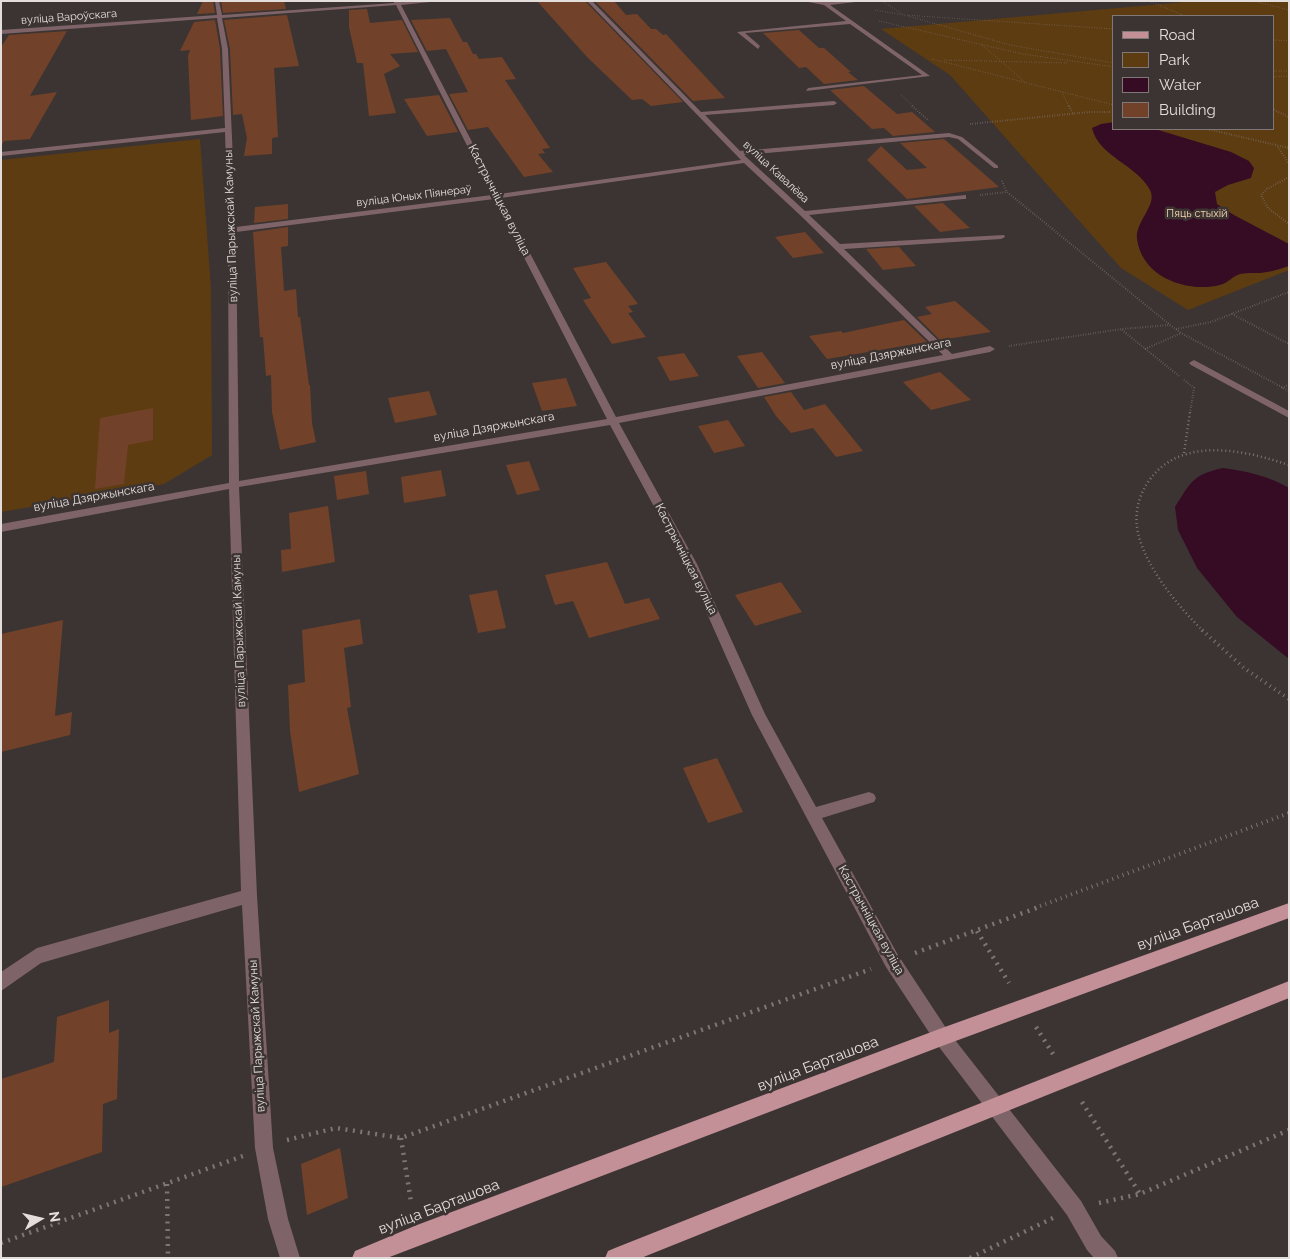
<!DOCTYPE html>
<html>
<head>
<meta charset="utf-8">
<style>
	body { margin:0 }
	#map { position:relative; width:1290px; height:1259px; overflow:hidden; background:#3c3432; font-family:Raleway,sans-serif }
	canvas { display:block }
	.frame { position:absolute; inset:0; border:2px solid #e3dddc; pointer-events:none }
	.legend { position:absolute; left:1112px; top:15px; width:162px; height:115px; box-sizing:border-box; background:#3c3432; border:1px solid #7f7876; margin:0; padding:6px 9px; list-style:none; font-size:15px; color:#e3dddc }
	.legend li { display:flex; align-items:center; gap:10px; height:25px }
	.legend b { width:25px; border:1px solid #7f7876 }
	.north { position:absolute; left:15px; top:1194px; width:50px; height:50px; -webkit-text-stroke:4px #3c3432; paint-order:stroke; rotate:81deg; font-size:14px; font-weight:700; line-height:20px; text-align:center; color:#e3dddc }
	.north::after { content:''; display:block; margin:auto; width:18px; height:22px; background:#e3dddc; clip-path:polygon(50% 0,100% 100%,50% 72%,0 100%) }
</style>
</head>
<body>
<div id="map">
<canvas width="1290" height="1259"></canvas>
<div class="frame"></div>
<ul class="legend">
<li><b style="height:6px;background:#c49098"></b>Road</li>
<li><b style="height:14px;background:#5e3c12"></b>Park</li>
<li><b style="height:14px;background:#360b24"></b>Water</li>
<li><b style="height:14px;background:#714229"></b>Building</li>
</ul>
<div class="north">N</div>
</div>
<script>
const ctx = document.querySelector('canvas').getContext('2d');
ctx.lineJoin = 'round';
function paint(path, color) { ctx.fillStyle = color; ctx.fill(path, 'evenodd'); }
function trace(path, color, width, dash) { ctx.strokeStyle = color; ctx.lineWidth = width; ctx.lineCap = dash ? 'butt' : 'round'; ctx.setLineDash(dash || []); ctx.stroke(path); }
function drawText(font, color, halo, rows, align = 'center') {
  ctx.font = font + ' Raleway,sans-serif'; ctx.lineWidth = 5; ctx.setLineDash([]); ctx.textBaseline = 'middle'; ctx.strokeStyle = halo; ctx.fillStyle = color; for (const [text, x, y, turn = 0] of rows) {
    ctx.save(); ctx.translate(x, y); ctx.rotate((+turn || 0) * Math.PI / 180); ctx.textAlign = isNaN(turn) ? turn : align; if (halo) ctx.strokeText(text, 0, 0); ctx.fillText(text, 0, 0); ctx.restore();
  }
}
const green = new Path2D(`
	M1197,1H1289V270L1188,310L1121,268L950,75L881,29ZM1114,16H1274V129H1114Z
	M200,139L211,289L212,455L164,484L1,512V160Z`);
const water = new Path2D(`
	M1114,122V129H1155L1231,152L1249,161L1254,168L1251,178L1228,185L1215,192L1217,204L1234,215L1289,244V266C1282,268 1274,271 1267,272C1258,274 1249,272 1240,274C1233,276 1228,283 1220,285C1188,293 1142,278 1137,239C1135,221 1158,205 1150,190C1136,164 1099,157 1092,128L1101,124Z
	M1223,468C1246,471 1269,476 1289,488V659L1237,617L1197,568L1178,530L1175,507C1191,482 1192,475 1223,468Z`);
const building = new Path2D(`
	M203,1H213L215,13L197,14Z
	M221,1H284L286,9L223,13Z
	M537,1H585L683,102L651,106L642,99L632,100L587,57Z
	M595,1H614L626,15L637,14L651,29H656L663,35L666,34L725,98L693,101Z
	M367,9L370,23L402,20L418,52L390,54L400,66L384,74L396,113L369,116L363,63H357L349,27V10Z
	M287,15L299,66L274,68L278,137L272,138V154L244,156L247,138L242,114L233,115L230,49L224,20Z
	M450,18L463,42H467L473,54H476L479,59L502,57L516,79L505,80L550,148L542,149L545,153L538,154L553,172L524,177L488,127L468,130L449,94L468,92L446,49L427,51L411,20Z
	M215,20L220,49L223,116L191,120L188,56L190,50L180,51L194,22Z
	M799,30L819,48H824L851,72H848L858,80L824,84L806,67L799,68L763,33Z
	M67,31L30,96L57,92L30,139L4,141L1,146V47L9,35Z
	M864,86L897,114L912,112L935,132L893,136L884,128L872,129L830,90Z
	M439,95L458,132L427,136L404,99Z
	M944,139L999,187L907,199L867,160L881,146L907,170L927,168L900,143Z
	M943,203L970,228L940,232L914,206Z
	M288,204V219L254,223L255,207Z
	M288,227V246L281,247L284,291L296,289L298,317H300L309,385H310L312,423L316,442L280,450L272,412L271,375L266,376L263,337H260L253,232Z
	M805,232L824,253L793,258L775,237Z
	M899,247L916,266L883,270L866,249Z
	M606,262L638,304L628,306L633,312L628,313L646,337L612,344L583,300L591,298L573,268Z
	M955,301L991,332L940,340L917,317L932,314L925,307Z
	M904,320L927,342L827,359L809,336L841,331L843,333Z
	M762,352L785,383L758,388L737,356Z
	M684,353L699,376L670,381L657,357Z
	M940,372L971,400L931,410L903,382Z
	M566,378L577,406L542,411L532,383Z
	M429,391L437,415L395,423L388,398Z
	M791,392L804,410L825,404L863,451L836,457L813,428L791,433L776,416L764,397Z
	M153,408V440L128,445L124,484L95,489L100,418Z
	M728,420L745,446L714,453L698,426Z
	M529,461L540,490L517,495L506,465Z
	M441,470L446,496L404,503L401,477Z
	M366,471L369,494L337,500L334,476Z
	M328,506L335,562L282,572L281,550L291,549L289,513Z
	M607,562L625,604L649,598L660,619L589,638L573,601L555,605L545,575Z
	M781,582L802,612L755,626L735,595Z
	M497,590L506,628L478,633L469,595Z
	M360,619L363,644L344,648L351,707L347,708L359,774L299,792L290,731L288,685L305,682L302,630Z
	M63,620L55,716L72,712L70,735L1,752V634Z
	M717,758L743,812L708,823L683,768Z
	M109,1000V1033L119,1029L117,1099L103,1104L102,1152L1,1187V1079L54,1062L57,1017Z
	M340,1148L348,1198L307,1215L301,1164Z`);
const pathFar4 = new Path2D(`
	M882,1L902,14
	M1149,1L1185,16
	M1253,1L1289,10
	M875,10L904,15L1114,29
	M908,16L1010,45L1114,63
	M879,21L1023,54L1114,67
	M1274,40L1289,41
	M982,45L1025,82
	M932,59L1114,105
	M944,60L1068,63
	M1274,71H1289
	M1274,77L1289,76
	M1062,92L1069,107
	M901,95L914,107`);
const pathFar3 = new Path2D(`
	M912,106L928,120
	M1069,106L1073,114
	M1274,110L1289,117
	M970,124L1090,112H1114
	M1207,129L1289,148
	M1278,147L1289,164
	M1289,177L1267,189L1261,195L1268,208L1289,224
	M1002,181L1007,192L1169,324
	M980,195L1007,192
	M1232,314L1289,344
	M1176,329L1211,322L1289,292
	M1122,330L1179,376
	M1009,346L1122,329L1170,325L1181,333L1289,391
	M1145,349L1181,333
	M1184,380L1194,388L1190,413
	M1282,388L1289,384`);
const pathFar2 = new Path2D(`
	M1184,453L1190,412
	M1203,631C1178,606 1146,568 1138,533C1134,515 1138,497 1148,482C1180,435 1244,450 1289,465`);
const pathFar1 = new Path2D(`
	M1202,630L1244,668L1289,699
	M1035,908L1289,813`);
const path = new Path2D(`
	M977,931L1009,983
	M915,953L1039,907
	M1036,1027L1053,1054
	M1082,1102L1140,1194
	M401,1138L411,1202
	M287,1140L336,1128L401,1138L871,969
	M167,1184L168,1258
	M1099,1203L1140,1194L1289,1130
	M1,1243L243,1156
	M970,1258L1053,1218`);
const minor = new Path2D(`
	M215,1H219L222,15L394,3V1H440L401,5L499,194L741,160L587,1H592L701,112L834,101L837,103L834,105L705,115L740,151L949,133L962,137L998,166V168H994L958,139L949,137L744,155L805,211L966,195V199H963L809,215L840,244L1004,235L1005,237L1001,239L844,249L952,354L990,346L995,349L990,352L619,423L697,564L765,714L816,807L869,792L874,794L876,798L874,802L822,818L898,955L948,1031L1081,1201L1101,1236L1115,1251L1118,1258H1094L1087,1250L1067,1215L936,1043L886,967L752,715L685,564L610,425L239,487L257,896L273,1148L288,1219L300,1258H280L268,1219L255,1148L242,905L41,963L1,991V972L37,948L241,891L229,489L1,532V524L229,483L228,230L225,132L1,156V152L225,128L222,49L217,18L1,34V30L217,15ZM396,5L492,195L236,227L228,49L222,18ZM744,163L800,215L943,355L616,417L501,198ZM494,199L607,419L239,481L236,232Z
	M803,1H864L830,5L930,76L806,91L808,88L922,75L850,24L745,33L760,46L758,49L737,32L846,21L824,5Z
	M1194,360L1289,411V418L1191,365L1189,363Z`);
const major = new Path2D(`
	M1289,903V918L942,1046L387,1258H352L355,1251L417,1225L942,1028Z
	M1289,981V998L641,1258H605L608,1251L615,1248Z`);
const farStreetnames = [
	["вуліца Вароўскага",69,17,-4],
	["вуліца Кавалёва",776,172,43],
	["вуліца Юных Піянераў",414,196,-7]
];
const farParknames = [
	["Пяць стыхій",1197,214]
];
const streetNames = [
	["Кастрычніцкая вуліца",499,200,63],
	["вуліца Парыжскай Камуны",231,226,-92],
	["вуліца Дзяржынскага",891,354,-11],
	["вуліца Дзяржынскага",494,427,-10],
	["вуліца Дзяржынскага",94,497,-10],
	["Кастрычніцкая вуліца",686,559,63],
	["вуліца Парыжскай Камуны",239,631,-92],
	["Кастрычніцкая вуліца",871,920,61],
	["вуліца Парыжскай Камуны",257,1036,-93]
];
const nearStreetnames = [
	["вуліца Барташова",1198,924,-20],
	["вуліца Барташова",818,1064,-21],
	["вуліца Барташова",439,1207,-21]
];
paint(green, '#5e3c12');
paint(water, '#360b24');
paint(building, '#714229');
trace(pathFar4, '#7d7574', 1, [0.5, 2]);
trace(pathFar3, '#7d7574', 2, [0.5, 2]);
trace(pathFar2, '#7d7574', 2.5, [1, 3]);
trace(pathFar1, '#7d7574', 4, [1, 4.5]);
trace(path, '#7d7574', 4.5, [2, 5.5]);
paint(minor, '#7e6468');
paint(major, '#c49098');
drawText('11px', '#e3dddc', '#3c3432', farStreetnames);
drawText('11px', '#f8d5b0', '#3c3432', farParknames);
drawText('12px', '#e3dddc', '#3c3432', streetNames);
drawText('15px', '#e3dddc', '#3c3432', nearStreetnames);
</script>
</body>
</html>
